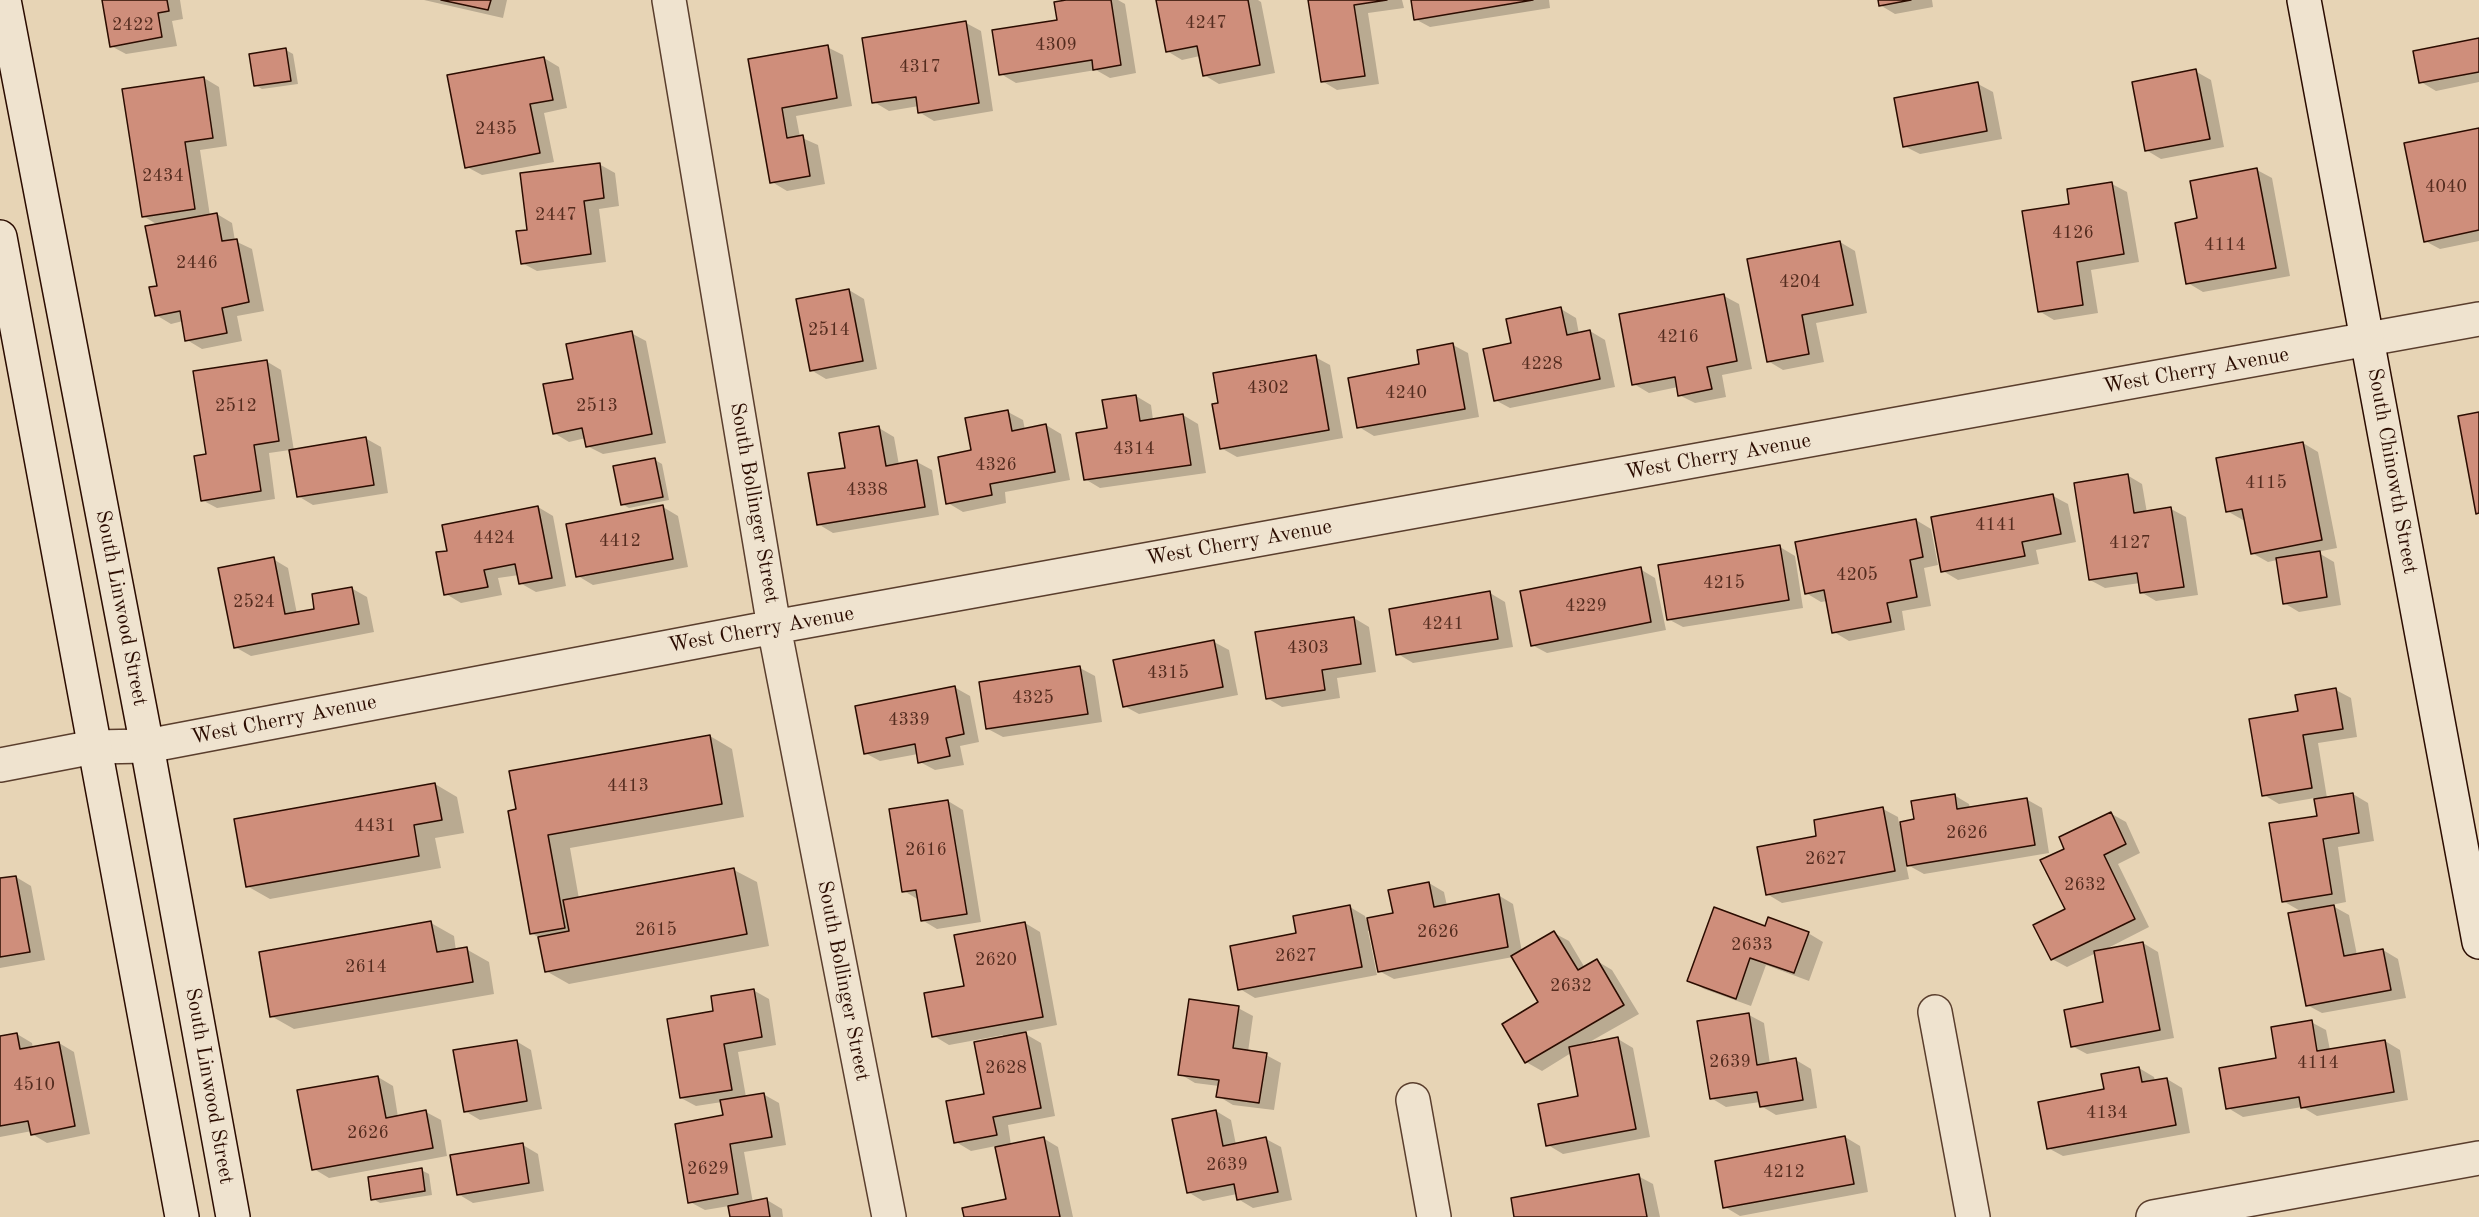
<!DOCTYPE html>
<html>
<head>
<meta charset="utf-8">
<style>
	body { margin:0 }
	canvas { display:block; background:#e7d4b5 }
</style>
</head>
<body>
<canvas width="2479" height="1217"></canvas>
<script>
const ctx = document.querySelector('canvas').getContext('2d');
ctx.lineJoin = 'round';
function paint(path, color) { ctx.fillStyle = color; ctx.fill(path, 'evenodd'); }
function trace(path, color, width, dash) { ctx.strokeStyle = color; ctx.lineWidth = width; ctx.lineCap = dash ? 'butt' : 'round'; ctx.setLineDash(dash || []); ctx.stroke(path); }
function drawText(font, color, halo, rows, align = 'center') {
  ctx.font = font + ' "Old Standard TT",serif'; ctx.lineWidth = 5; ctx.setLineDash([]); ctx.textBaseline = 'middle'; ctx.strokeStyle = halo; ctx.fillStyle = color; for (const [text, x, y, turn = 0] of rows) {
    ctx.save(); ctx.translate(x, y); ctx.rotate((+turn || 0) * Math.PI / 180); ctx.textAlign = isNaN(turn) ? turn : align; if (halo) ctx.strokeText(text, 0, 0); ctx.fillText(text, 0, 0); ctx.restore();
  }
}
const shadow = new Path2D(`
	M103,0H180L183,19L172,21L177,46L126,54L111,46Z
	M424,0H507L503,18Z
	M1076,0H1118L1125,4L1136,73L1110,78L1096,70L1016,83L1001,74L1059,21Z
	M1157,0H1258L1261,2L1275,73L1219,84L1204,75L1200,56L1182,60L1167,51Z
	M1310,0H1402L1404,8L1368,13L1379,84L1337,90L1322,81Z
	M1412,0H1549L1550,8L1430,27L1415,19Z
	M1879,0H1932L1933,7L1895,14L1880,5Z
	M966,23L981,31L993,111L934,121L919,112V106L889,111L874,102Z
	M2479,39V82L2436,91L2421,82Z
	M827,47L843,55L852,106L796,116L800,137L818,145L825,184L787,191L772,182L750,60Z
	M286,50L293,54L298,84L262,89L255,85Z
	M544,58L559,67L567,108L544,113L554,162L482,175L467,167Z
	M2195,71L2211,80L2224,147L2161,159L2146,150Z
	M204,78L219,87L227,146L200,150L210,216L217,214L232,223L235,241L252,249L264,311L237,316L242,341L202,349L187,340L183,321L171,324L156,315L158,225L143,216Z
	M1978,84L1993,92L2002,139L1920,154L1904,146Z
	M2479,130V241L2440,249L2425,241Z
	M599,164L615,173L619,206L599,209L606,262L537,271L522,263L529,231Z
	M2257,170L2272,178L2290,276L2203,292L2188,283L2199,219Z
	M2112,184L2127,192L2139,262L2091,270L2098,313L2054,320L2039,311L2070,205Z
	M1840,242L1855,251L1867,313L1816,323L1824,362L1783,370L1768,361Z
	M849,290L864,299L877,369L826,379L811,370Z
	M1724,296L1739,304L1752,369L1722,375L1726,397L1695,403L1679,395L1678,387L1649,393L1634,384Z
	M1561,309L1576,318L1579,334L1590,331L1605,340L1615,387L1510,408L1495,400L1513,344Z
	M631,333L646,341L666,443L603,454L587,446L586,438L569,442L554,433L574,380Z
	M1453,345L1468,353L1479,417L1374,436L1359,427L1421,366Z
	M1315,357L1330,365L1343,438L1237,457L1221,448Z
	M266,361L281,370L294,451L365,438L381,447L388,493L313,505L298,496L290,450L269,453L275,499L217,508L202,500L208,455Z
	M1136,396L1151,405L1153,420L1183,415L1198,424L1206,473L1100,488L1085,479L1108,429Z
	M1008,412L1023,420L1025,430L1046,425L1061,434L1070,480L1005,492L1006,503L963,512L948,503L973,452Z
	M879,428L894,437L899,465L917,462L932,470L939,515L833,533L818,524L846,469Z
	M2303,443L2318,452L2337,548L2317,552L2334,562L2341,605L2299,612L2284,603L2277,560L2268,562L2252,553L2246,519L2243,520L2227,511Z
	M655,460L662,464L669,500L629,508L622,504Z
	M2127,475L2142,484L2147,513L2171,509L2186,517L2198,595L2156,601L2141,592L2140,583L2105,588L2090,580Z
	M2053,496L2068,504L2076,542L2036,550L2039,564L1958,580L1943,571Z
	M538,507L553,516L566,586L536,592L520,583L519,575L498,578L502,595L461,603L446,594L449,552Z
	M663,507L678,516L688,567L593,585L578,576Z
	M1916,520L1931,529L1938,565L1924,568L1931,606L1902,611L1905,630L1849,641L1834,632L1827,601L1821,602L1806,593Z
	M1780,547L1795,556L1803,608L1683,627L1668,619Z
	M273,559L288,568L297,614L316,610L351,588L367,597L374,632L251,656L235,647Z
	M1640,569L1655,578L1666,630L1547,653L1532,645Z
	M1490,593L1505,602L1513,647L1413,663L1398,654Z
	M1354,618L1369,627L1376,672L1337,678L1340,698L1282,707L1267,698Z
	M1214,642L1229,650L1238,695L1139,714L1124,706Z
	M1080,668L1095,676L1102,722L1003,737L988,729Z
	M954,687L970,696L979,742L960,746L964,765L935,770L920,762L918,754L880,761L865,753Z
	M2336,690L2351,698L2357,737L2318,743L2327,798L2353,794L2368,803L2374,841L2338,847L2346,902L2331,905L2349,915L2357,955L2383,950L2398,959L2406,998L2322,1013L2307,1005L2302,912L2283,901L2319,817L2315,798L2279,804L2264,795L2299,713Z
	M710,736L732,749L744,817L570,848L579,899L734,870L757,882L769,946L569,984L546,971L540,938L531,933L510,812Z
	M435,784L457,797L464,833L435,838L441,868L270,899L247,886Z
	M1954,795L1969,804L1970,809L2026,799L2042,808L2049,853L1924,874L1906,864L1909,879L1782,903L1767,894L1818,837L1883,809L1898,817L1899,824L1916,821Z
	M948,801L963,810L981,922L937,929L922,920L919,900L904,891Z
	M2110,813L2126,822L2140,853L2118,864L2149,927L2104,950L2143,943L2158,952L2174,1038L2087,1054L2072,1046L2105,1004L2096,953L2067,967L2052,959L2067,910L2066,849Z
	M16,877L31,886L45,960L0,968V880Z
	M1429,883L1444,892L1447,906L1498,895L1513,904L1522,952L1554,933L1569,941L1585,968L1597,961L1612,970L1639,1014L1586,1044L1618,1039L1633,1048L1650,1137L1563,1154L1548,1145L1580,1097L1571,1053L1542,1071L1526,1062L1504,1024L1540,1003L1513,957L1394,979L1379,971L1371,930L1368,931L1377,975L1255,998L1240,989L1298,935L1350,907L1365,916L1366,920L1394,914Z
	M431,923L454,936L456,951L466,949L489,962L494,994L294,1029L271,1016Z
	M1025,923L1040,932L1057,1025L1022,1032L1041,1043L1055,1116L1008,1125L1011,1145L1043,1138L1058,1147L1073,1217H965L1008,1200L996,1146L971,1151L956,1142L985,1095L1003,1038V1035L949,1045L934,1036L965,987Z
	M1808,933L1823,942L1809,981L1766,965L1751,1006L1704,989L1689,980Z
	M753,990L769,999L776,1045L738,1052L746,1097L763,1094L779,1103L786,1145L744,1152L753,1203L767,1200L782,1209L783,1217H731L729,1206L705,1210L690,1202L725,1116L722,1102L696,1106L681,1098L714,1013Z
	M1238,1008L1253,1016L1248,1052L1266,1055L1281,1063L1274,1110L1233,1105L1218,1096L1219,1086L1195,1083L1180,1074Z
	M1749,1015L1764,1023L1770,1064L1796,1060L1811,1069L1817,1108L1776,1115L1761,1106L1760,1102L1726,1107L1711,1098Z
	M2311,1022L2326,1030L2330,1050L2385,1041L2400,1050L2408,1100L2317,1116L2302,1107L2243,1117L2228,1108L2278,1060Z
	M17,1034L32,1043L33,1048L59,1043L74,1052L90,1134L47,1143L32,1134V1131L0,1137V1037Z
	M516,1041L531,1050L542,1109L480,1120L465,1111Z
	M2139,1068L2154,1077L2155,1081L2167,1079L2182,1088L2190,1133L2063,1156L2048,1148L2106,1091Z
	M378,1077L393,1086L398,1117L426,1112L441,1120L447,1156L329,1178L314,1169Z
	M1216,1111L1231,1120L1236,1145L1266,1139L1281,1147L1292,1200L1253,1208L1238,1199L1237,1194L1203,1201L1188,1192Z
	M1845,1137L1860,1146L1868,1192L1740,1216L1725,1207Z
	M523,1145L538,1154L544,1191L473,1203L458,1194Z
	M421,1170L429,1174L432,1195L380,1203L373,1199Z
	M1638,1176L1653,1184L1660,1217H1516Z`);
const building = new Path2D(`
	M102,0H167L169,11L158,13L162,37L110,47Z
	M441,0H491L488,10Z
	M1066,0H1111L1121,65L1093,70L1092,60L999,75L992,30L1057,20L1054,2Z
	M1156,0H1248L1260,65L1203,76L1197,46L1166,52Z
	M1308,0H1387L1354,5L1365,76L1321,82Z
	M1411,0H1533L1414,20Z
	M1878,0H1911L1879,6Z
	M966,21L979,103L918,113L916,97L872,103L862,38Z
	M2479,38V72L2419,83L2413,51Z
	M828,45L837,98L782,108L787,138L803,135L810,176L770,183L748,59Z
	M286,48L291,81L254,86L249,54Z
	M544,57L553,100L530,104L540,153L465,168L447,75Z
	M2196,69L2210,139L2145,151L2132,82Z
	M204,77L213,138L185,142L195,209L142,217L122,89Z
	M1978,82L1987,131L1903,147L1894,98Z
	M2479,128V230L2424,242L2404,143Z
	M600,163L604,198L584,201L591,254L521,264L516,231L527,230L520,173Z
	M2257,168L2276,268L2186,284L2175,223L2197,218L2190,181Z
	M2112,182L2124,254L2077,262L2083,305L2038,312L2022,211L2069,204L2067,189Z
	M217,213L222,241L237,239L249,302L222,308L227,333L185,341L180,311L155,316L149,287L157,286L145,226Z
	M1840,241L1853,305L1802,315L1809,354L1767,362L1747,259Z
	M849,289L863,361L810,371L796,299Z
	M1724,294L1737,361L1707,367L1712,389L1678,396L1675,377L1632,385L1619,314Z
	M1561,307L1567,335L1590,330L1600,379L1494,401L1483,349L1511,343L1506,319Z
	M632,331L652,434L586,447L582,428L553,434L543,384L573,379L566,344Z
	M1453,343L1465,409L1357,428L1348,378L1419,364L1417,350Z
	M1316,355L1329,430L1220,449L1212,404L1218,403L1213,373Z
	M267,360L279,441L254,445L261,491L201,501L194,456L206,454L193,371Z
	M1136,395L1140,421L1183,414L1191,465L1084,480L1076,433L1107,428L1102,400Z
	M1008,410L1012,431L1046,424L1055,472L990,484L992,495L946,504L938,457L971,450L965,418Z
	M2479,412V513L2476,514L2458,416Z
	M879,426L886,466L917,460L925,507L817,525L808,473L845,468L839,433Z
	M366,437L374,485L297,497L289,450Z
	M2303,442L2322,540L2251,554L2242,509L2226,512L2216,458Z
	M655,458L663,497L621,505L613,466Z
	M2128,474L2134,513L2171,507L2184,587L2140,593L2137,573L2089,580L2074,483Z
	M2053,494L2061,534L2022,542L2025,556L1941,572L1931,517Z
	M663,505L673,559L576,577L566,524Z
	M538,506L552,578L519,584L515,564L484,570L488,587L444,595L436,552L447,551L442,525Z
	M1916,519L1923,557L1910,560L1917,597L1887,603L1891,622L1832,633L1824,590L1805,594L1795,542Z
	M1780,545L1789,600L1667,620L1658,565Z
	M2320,551L2327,597L2283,604L2276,558Z
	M274,557L285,614L314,609L312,594L352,587L359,624L234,648L218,568Z
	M1641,567L1651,622L1531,646L1520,591Z
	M1490,591L1498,639L1396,655L1389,609Z
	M1354,617L1361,664L1322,670L1325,690L1266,699L1255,632Z
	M1214,640L1223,687L1123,707L1113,660Z
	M1080,666L1088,714L986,729L979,682Z
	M955,686L964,734L946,738L950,756L918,763L915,744L864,754L855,706Z
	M2336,688L2343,729L2303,735L2312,788L2262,796L2249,719L2298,711L2295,695Z
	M710,735L722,804L548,835L565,928L530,934L508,811L516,809L509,771Z
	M435,783L442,820L414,825L419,856L246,887L234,819Z
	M2353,793L2359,833L2323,839L2332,894L2282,902L2269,823L2317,816L2314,799Z
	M1955,794L1957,809L2027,798L2035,845L1907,866L1900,822L1914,819L1911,801Z
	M948,800L967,914L921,921L916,890L902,892L889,809Z
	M1883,807L1895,871L1766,895L1757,847L1816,836L1814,820Z
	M2111,812L2126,844L2104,855L2135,919L2051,960L2033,925L2065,909L2040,860L2064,849L2059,837Z
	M734,868L747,934L545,972L538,937L569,931L563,900Z
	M16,876L30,952L0,957V878Z
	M1429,882L1434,907L1499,894L1508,947L1378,972L1367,918L1393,913L1388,890Z
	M1350,905L1362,967L1238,990L1230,946L1296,933L1293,916Z
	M2334,905L2344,956L2383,949L2391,990L2306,1006L2288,913Z
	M1714,907L1765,926L1768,917L1809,932L1794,973L1750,958L1736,999L1687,981Z
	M431,921L437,952L467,947L473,982L270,1017L259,952Z
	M1025,922L1043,1017L932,1037L924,993L964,986L954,935Z
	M1554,931L1578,970L1597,959L1624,1005L1525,1063L1502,1024L1538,1002L1511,956Z
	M2143,942L2160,1030L2071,1047L2064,1010L2103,1002L2094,951Z
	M754,989L762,1037L724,1044L732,1090L680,1098L667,1019L713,1011L711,996Z
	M1189,999L1239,1006L1233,1048L1267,1053L1259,1103L1216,1097L1219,1080L1178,1075Z
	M1749,1013L1757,1065L1796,1058L1803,1100L1760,1107L1757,1092L1710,1099L1697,1021Z
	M2312,1020L2317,1051L2385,1040L2394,1092L2301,1108L2299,1097L2226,1109L2219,1068L2276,1058L2271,1027Z
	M1026,1032L1041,1108L993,1117L997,1135L954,1143L946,1101L984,1094L974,1042Z
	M17,1033L20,1049L59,1042L75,1126L31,1135L28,1121L0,1126V1036Z
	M1618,1037L1636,1129L1546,1146L1538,1104L1578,1096L1569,1047Z
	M517,1040L527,1101L464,1112L453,1050Z
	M2139,1067L2142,1082L2167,1078L2176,1125L2047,1149L2038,1102L2104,1089L2101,1074Z
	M378,1076L386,1118L426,1110L433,1148L312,1170L297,1090Z
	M764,1093L772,1137L730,1144L738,1194L688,1203L675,1124L723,1115L720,1100Z
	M1216,1110L1223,1146L1266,1137L1278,1192L1237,1200L1234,1184L1187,1193L1172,1119Z
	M1845,1136L1854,1184L1723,1208L1715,1161Z
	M1044,1137L1060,1217H964L962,1208L1006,1199L995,1147Z
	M523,1143L529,1183L457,1195L450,1155Z
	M422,1168L425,1191L371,1200L368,1177Z
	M1639,1174L1647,1217H1514L1511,1198Z
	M767,1198L770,1217H730L728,1206Z`);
const street = new Path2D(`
	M669,0L774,627L889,1217
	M0,765L94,747L147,746L774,627L2479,319
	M1935,1012L1973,1217
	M1413,1100L1434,1217
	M2153,1217L2479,1158`);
const secondary = new Path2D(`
	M4,0L147,746L233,1217
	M2304,0L2479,942
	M0,237L182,1217`);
const numberNames = [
	["4247",1206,23],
	["2422",133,25],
	["4309",1056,45],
	["4317",920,67],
	["2435",496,129],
	["2434",163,176],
	["4040",2446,187],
	["2447",556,215],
	["4126",2073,233],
	["4114",2225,245],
	["2446",197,263],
	["4204",1800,282],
	["2514",829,330],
	["4216",1678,337],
	["4228",1542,364],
	["4302",1268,388],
	["4240",1406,393],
	["2512",236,406],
	["2513",597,406],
	["4314",1134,449],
	["4326",996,465],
	["4115",2266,483],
	["4338",867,490],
	["4141",1996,525],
	["4424",494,538],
	["4412",620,541],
	["4127",2130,543],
	["4205",1857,575],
	["4215",1724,583],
	["2524",254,602],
	["4229",1586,606],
	["4241",1443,624],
	["4303",1308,648],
	["4315",1168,673],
	["4325",1033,698],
	["4339",909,720],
	["4413",628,786],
	["4431",375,826],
	["2626",1967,833],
	["2616",926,850],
	["2627",1826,859],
	["2632",2085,885],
	["2615",656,930],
	["2626",1438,932],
	["2633",1752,945],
	["2627",1296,956],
	["2620",996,960],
	["2614",366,967],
	["2632",1571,986],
	["2639",1730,1062],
	["4114",2318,1063],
	["2628",1006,1068],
	["4510",34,1085],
	["4134",2107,1113],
	["2626",368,1133],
	["2639",1227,1165],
	["2629",708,1169],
	["4212",1784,1172]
];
const streetNames = [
	["West Cherry Avenue",2196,371,-10],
	["West Cherry Avenue",1718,457,-10],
	["South Chinowth Street",2392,471,80],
	["South Bollinger Street",754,503,80],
	["West Cherry Avenue",1239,543,-10],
	["South Linwood Street",121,608,79],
	["West Cherry Avenue",761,630,-10],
	["West Cherry Avenue",284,720,-11],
	["South Bollinger Street",843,981,79],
	["South Linwood Street",209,1086,80]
];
paint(shadow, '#0003');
paint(building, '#cf8e7b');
trace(building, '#2b0c00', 1.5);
trace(street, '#5a3e2d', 36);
trace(secondary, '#2b0c00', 36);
trace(street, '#efe3cf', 33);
trace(secondary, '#efe3cf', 33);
drawText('18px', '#542c1f', null, numberNames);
drawText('21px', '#2b0c00', '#efe3cf', streetNames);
</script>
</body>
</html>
